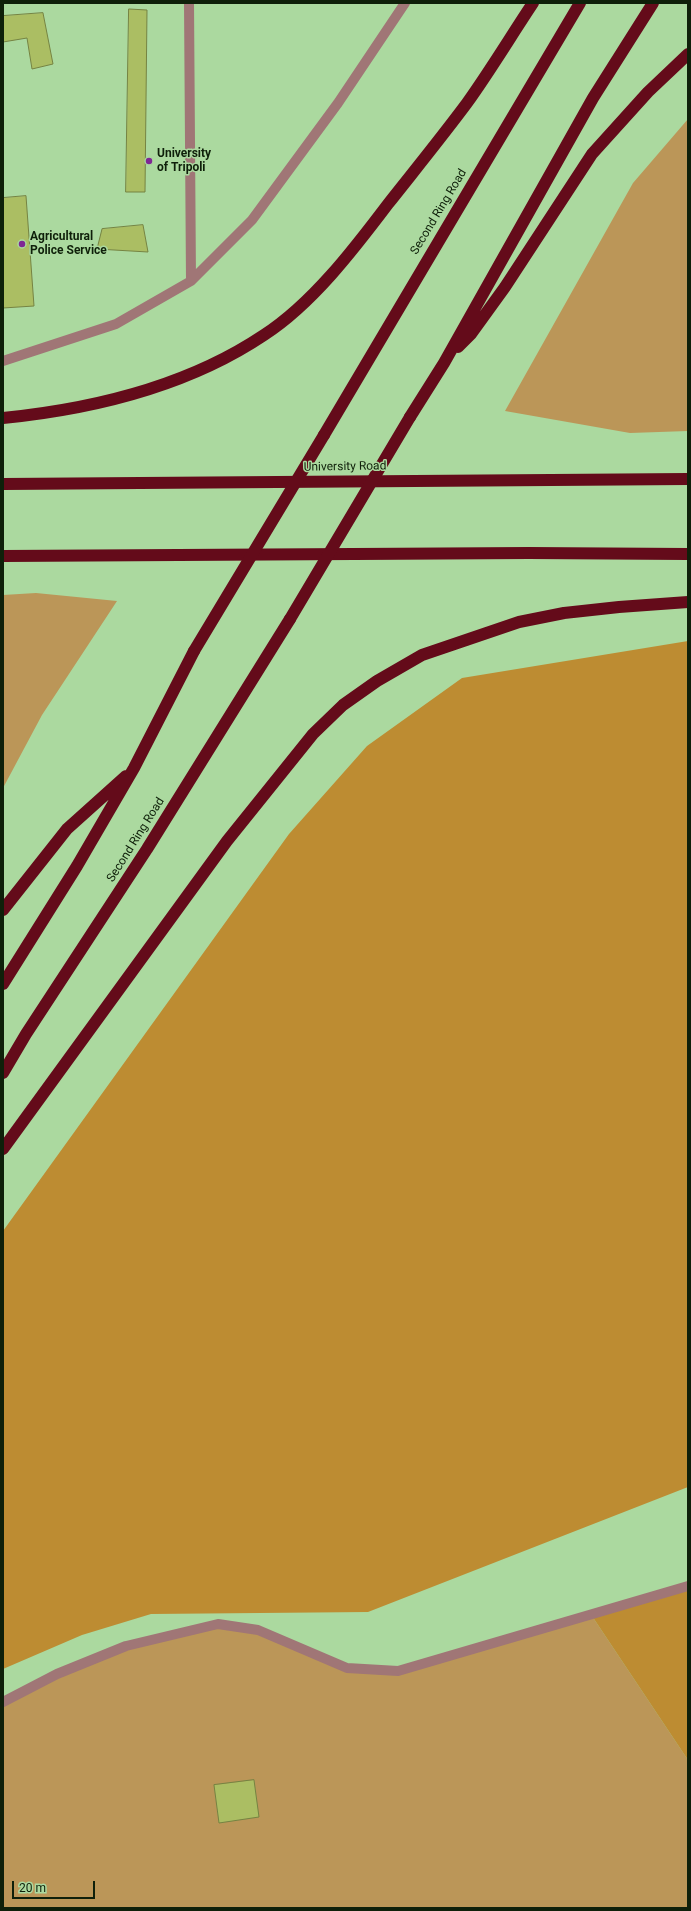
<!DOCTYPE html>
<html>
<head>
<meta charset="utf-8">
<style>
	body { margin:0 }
	#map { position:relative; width:691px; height:1911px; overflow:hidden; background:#abd99f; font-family:Roboto,sans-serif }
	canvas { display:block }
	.frame { position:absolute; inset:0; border:4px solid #0f200a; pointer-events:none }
	.scale { position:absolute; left:12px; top:1881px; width:83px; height:18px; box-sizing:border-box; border:2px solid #0f200a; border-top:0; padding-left:5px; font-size:12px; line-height:14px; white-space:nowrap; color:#0f200a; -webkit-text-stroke:3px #abd99f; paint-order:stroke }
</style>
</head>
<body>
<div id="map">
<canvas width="691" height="1911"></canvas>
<div class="frame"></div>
<div class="scale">20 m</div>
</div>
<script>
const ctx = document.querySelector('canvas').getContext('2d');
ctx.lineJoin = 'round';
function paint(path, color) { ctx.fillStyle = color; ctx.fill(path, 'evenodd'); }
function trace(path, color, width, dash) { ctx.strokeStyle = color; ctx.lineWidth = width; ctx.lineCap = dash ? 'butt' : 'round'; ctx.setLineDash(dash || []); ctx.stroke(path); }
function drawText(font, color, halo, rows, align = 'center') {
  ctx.font = font + ' Roboto,sans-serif'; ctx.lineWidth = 3; ctx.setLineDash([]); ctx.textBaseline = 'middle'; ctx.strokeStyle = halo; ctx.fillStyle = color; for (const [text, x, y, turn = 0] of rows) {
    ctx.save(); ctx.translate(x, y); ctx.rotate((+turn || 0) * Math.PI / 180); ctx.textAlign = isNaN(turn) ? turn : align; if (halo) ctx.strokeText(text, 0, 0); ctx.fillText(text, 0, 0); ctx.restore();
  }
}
const green = new Path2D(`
	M688,119V431L630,433L505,411L633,183Z
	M36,593L117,601L42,715L3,788V595Z
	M592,1616L688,1760V1908H3V1702L126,1646L218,1624L258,1630L347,1668L398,1671Z`);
const forest = new Path2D(`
	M688,641V1487L368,1612L151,1614L82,1635L3,1669V1231L289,834L367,746L462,678Z
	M688,1586V1760L592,1616Z`);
const building = new Path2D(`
	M129,9L147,10L145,192H126Z
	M43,13L53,64L32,69L27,38L3,42V16Z
	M26,196L34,306L3,308V198Z
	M143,225L148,252L97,249L102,229Z
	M254,1780L259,1817L219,1823L214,1785Z`);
const minor = new Path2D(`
	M189,3L191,281
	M3,361L116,324L191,281L252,220L338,103L405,3
	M3,1702L57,1674L126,1646L218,1624L258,1630L347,1668L398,1671L688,1586`);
const highway = new Path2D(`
	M458,347L471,334L505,287L592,154L648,92L688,54
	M410,417L444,363L593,98L653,3
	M3,418C93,409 188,386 264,335C312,304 354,249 388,204C414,171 441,138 467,103C490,71 511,36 533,3
	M324,435L580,3
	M3,484L688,479
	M3,556L529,553L688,554
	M3,910L67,829L126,776
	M3,984L77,866L134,768L194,651
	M3,1073L26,1034L147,849L290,619
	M3,1149L227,841L313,734L343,705L377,681L422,655L519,622L564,613L619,607L688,602`);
const highwayBridge = new Path2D(`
	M290,619L410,417
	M194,651L324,435`);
const markers = [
	[149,161,4,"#7f2794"],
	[22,244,4,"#7f2794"]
];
const poiNames = [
	["University",157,154],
	["of Tripoli",157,168],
	["Agricultural",30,237],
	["Police Service",30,251]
];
const streetNames = [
	["Second Ring Road",439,212,-59],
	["University Road",345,467,-1],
	["Second Ring Road",136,840,-58]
];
paint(green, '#bb9658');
paint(forest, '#bd8c32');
paint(building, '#abbe63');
trace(building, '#758342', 1);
trace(minor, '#a07676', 10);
trace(highway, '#640b1a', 12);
trace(highwayBridge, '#640b1a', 12);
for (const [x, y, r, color] of markers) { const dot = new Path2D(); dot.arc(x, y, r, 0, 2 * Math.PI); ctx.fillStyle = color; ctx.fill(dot); trace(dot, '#abd99f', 1.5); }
drawText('bold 12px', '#0f200a', '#abd99f', poiNames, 'left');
drawText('12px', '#0f200a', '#abd99f', streetNames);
</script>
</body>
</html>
